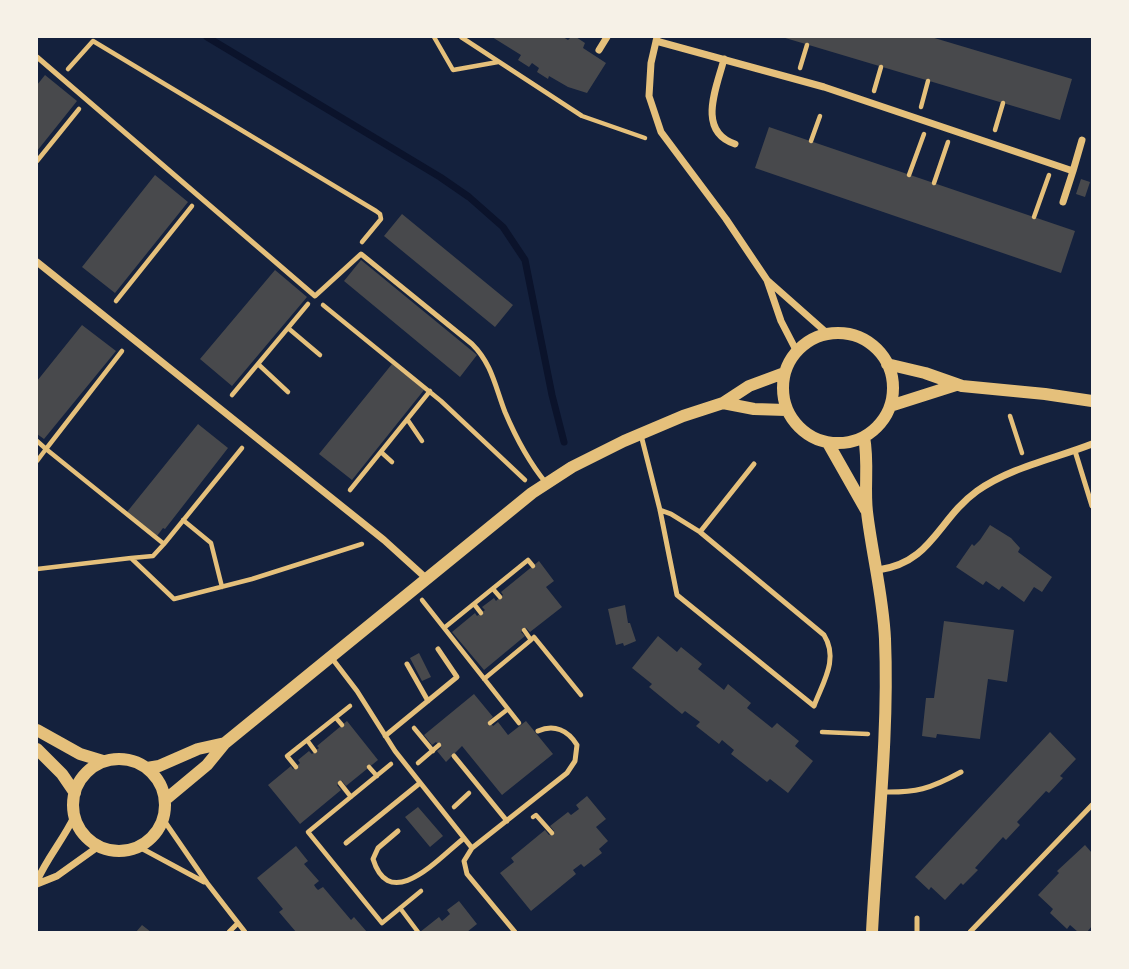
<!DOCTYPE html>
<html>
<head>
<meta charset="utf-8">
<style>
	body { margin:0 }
	#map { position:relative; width:1129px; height:969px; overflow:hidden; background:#14213d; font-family:Roboto,sans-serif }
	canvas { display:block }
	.frame { position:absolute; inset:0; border:38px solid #f6f1e7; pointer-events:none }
</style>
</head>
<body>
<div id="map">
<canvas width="1129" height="969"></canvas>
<div class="frame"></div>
</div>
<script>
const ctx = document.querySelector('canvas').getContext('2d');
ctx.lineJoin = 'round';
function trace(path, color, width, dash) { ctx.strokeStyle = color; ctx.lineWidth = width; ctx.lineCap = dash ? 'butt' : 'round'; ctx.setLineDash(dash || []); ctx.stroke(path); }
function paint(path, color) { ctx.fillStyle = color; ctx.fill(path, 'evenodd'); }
const stream = new Path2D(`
	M207,37L440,177L469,197L503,227L525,260L552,395L564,442`);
const building = new Path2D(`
	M492,37H563L568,40L571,37H576L585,43L583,48L606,63L587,93L568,87L549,76L548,79L537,72L539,68L532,63L529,67L518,60L521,55Z
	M782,37H931L1072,79L1060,120Z
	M45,75L77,101L37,151V85Z
	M769,127L1075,231L1061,273L755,168Z
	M155,175L188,202L115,293L82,267Z
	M1081,179L1090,182L1085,197L1076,194Z
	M402,214L513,305L495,327L384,236Z
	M361,260L477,355L460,377L344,281Z
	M275,270L307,297L232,386L200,359Z
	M82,325L116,351L44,439L37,434V381Z
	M392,364L424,390L352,480L319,454Z
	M198,424L228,448L165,529L163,528L157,536L127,512Z
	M990,525L1011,538L1020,548L1018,552L1052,577L1042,592L1034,587L1024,602L1002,586L999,590L986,581L983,585L956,567L972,544L974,546L980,540Z
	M539,561L554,581L546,587L562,607L530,632L526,628L524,630L521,632L525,636L484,670L452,632L475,613L477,616L485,610L482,607L494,598L496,601L500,597L503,595L501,592Z
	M625,605L628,623H630L636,641L624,646L623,643L616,645L608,609Z
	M944,621L1014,630L1007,682L988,679L980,739L937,734L936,738L922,736L926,698H934Z
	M658,636L677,652L681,647L702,664L698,669L724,690L728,684L751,703L747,708L772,728L777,723L799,741L795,746L813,761L788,793L770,779L767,782L731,754L734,750L722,740L719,744L696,726L700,722L685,711L682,714L649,687L652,684L632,668Z
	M419,653L431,677L422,681L410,658Z
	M474,694L493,717L489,721L493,726L498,722L508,735L526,721L553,754L502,795L462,746L446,762L437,751L441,748L436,742L432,745L424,735Z
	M347,721L378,760L346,786L342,781L337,785L341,790L300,824L268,785L291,766L293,769L300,763L298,760L309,751L312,754L315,751L319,748L317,746Z
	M1050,732L1076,759L1060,776L1063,778L1049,793L1046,791L1017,822L1020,825L1006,840L1003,837L975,868L978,870L963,885L961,883L945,900L931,887L929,890L915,877Z
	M587,796L606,819L596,827L608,841L599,849L602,853L584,867L581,864L573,870L576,874L531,911L500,873L514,862L511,858L545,830L549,835L554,831L550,826L568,812L571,815L579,809L576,805Z
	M418,807L443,836L430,847L405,817Z
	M1085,845L1092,853V926L1087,932H1078L1070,925L1067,929L1050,913L1053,909L1038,895L1059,873L1057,871Z
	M296,846L308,861L304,864L319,881L314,885L316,888L318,890L323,887L351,920L354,917L367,932H296L279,912L283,909L257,878Z
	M459,901L477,924L467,932H420L439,917L442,921L450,914L447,910Z
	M142,925L151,932H136Z`);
const path = new Path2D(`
	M434,37L453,70L498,62
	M461,37L582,116L645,138
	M800,68L807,45
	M68,69L93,41L376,211L380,214L381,219L362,242
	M874,91L881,67
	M921,107L928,81
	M995,130L1003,103
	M811,141L820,116
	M37,161L79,109
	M909,175L924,134
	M934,183L948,142
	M1034,217L1049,175
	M116,301L192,206
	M323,305L441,401L525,480
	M288,328L320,355
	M122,351L46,449L164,544L153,556L131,558
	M258,364L288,392
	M232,395L308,304
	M1010,416L1022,453
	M407,419L422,441
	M37,441L46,449L37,461
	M381,452L392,462
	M350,490L430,391
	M183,520L211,543L222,587
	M164,544L242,448
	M37,569L131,558L174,599L252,579L362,544
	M493,589L500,597
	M422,600L508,709L490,723
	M474,604L481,613
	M444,628L528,560L533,566
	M524,630L531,640L534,637L581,695
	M484,679L531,640
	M508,709L519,723
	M336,718L342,725
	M414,728L433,751
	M822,732L868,734
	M307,740L315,751
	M418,763L439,745
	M391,764L308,832L382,923L421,891
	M296,767L287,756L350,706
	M369,767L377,776
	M340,783L351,797
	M454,807L469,793
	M533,817L536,815L552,833
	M400,908L418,932`);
const service = new Path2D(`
	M37,57L315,296L361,254L472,344C492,364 495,386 505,412C516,438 528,461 546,483
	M641,435L660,510L677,595L814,706C823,682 839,659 824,635L700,532L671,514L660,510
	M1075,451L1092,506
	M700,532L754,464
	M331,657L357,691L395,751L472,848L464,861L467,874L515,932
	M407,664L428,701
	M385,736L457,677L438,649
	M454,756L507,821
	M881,792C916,793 930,789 961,772
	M163,819L207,883L245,932
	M398,831L378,848L373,859C390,914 439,858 463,839
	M346,843L420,783
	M139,847L204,882
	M472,848L567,773L575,761L577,745C568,730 554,724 538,731
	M229,932L238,923
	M917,932V918
	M970,932L1092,805`);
const minor = new Path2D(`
	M657,37L651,63L649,96L661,132L726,219L767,280L781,321L797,352
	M656,41L824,87L1073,171L1082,140
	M599,50L607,37
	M724,59C717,87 696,131 735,144
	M1063,202L1073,171
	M37,262L384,540L427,579
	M767,280L828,334
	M878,570C932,563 938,519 977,491C1011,467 1054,459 1092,444
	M37,881C47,858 63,840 74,817
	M37,884L57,876L99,846`);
const tertiary = new Path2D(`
	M783 388a55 55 0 1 1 110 0a55 55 0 1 1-110 0Z
	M887,364L925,373L962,386L1045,394L1092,401
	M723,403L754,409L786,410
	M890,406L956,385
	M864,437C869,463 864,487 867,512C872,554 883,596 885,639C889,734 877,836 872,932
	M828,443L866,510
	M37,730L80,754L103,761
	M37,749L62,774L75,793
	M73 805a46 46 0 1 1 92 0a46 46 0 1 1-92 0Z
	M147,768L159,766L198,749L225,743
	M165,800L207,765L225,743L532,493L572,467L624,441L683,416L723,403L749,386L784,373`);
trace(stream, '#0b132b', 7);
paint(building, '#48494c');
trace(path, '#e5c07b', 4.5);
trace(service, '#e5c07b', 5);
trace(minor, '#e5c07b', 7);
trace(tertiary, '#e5c07b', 12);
</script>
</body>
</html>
